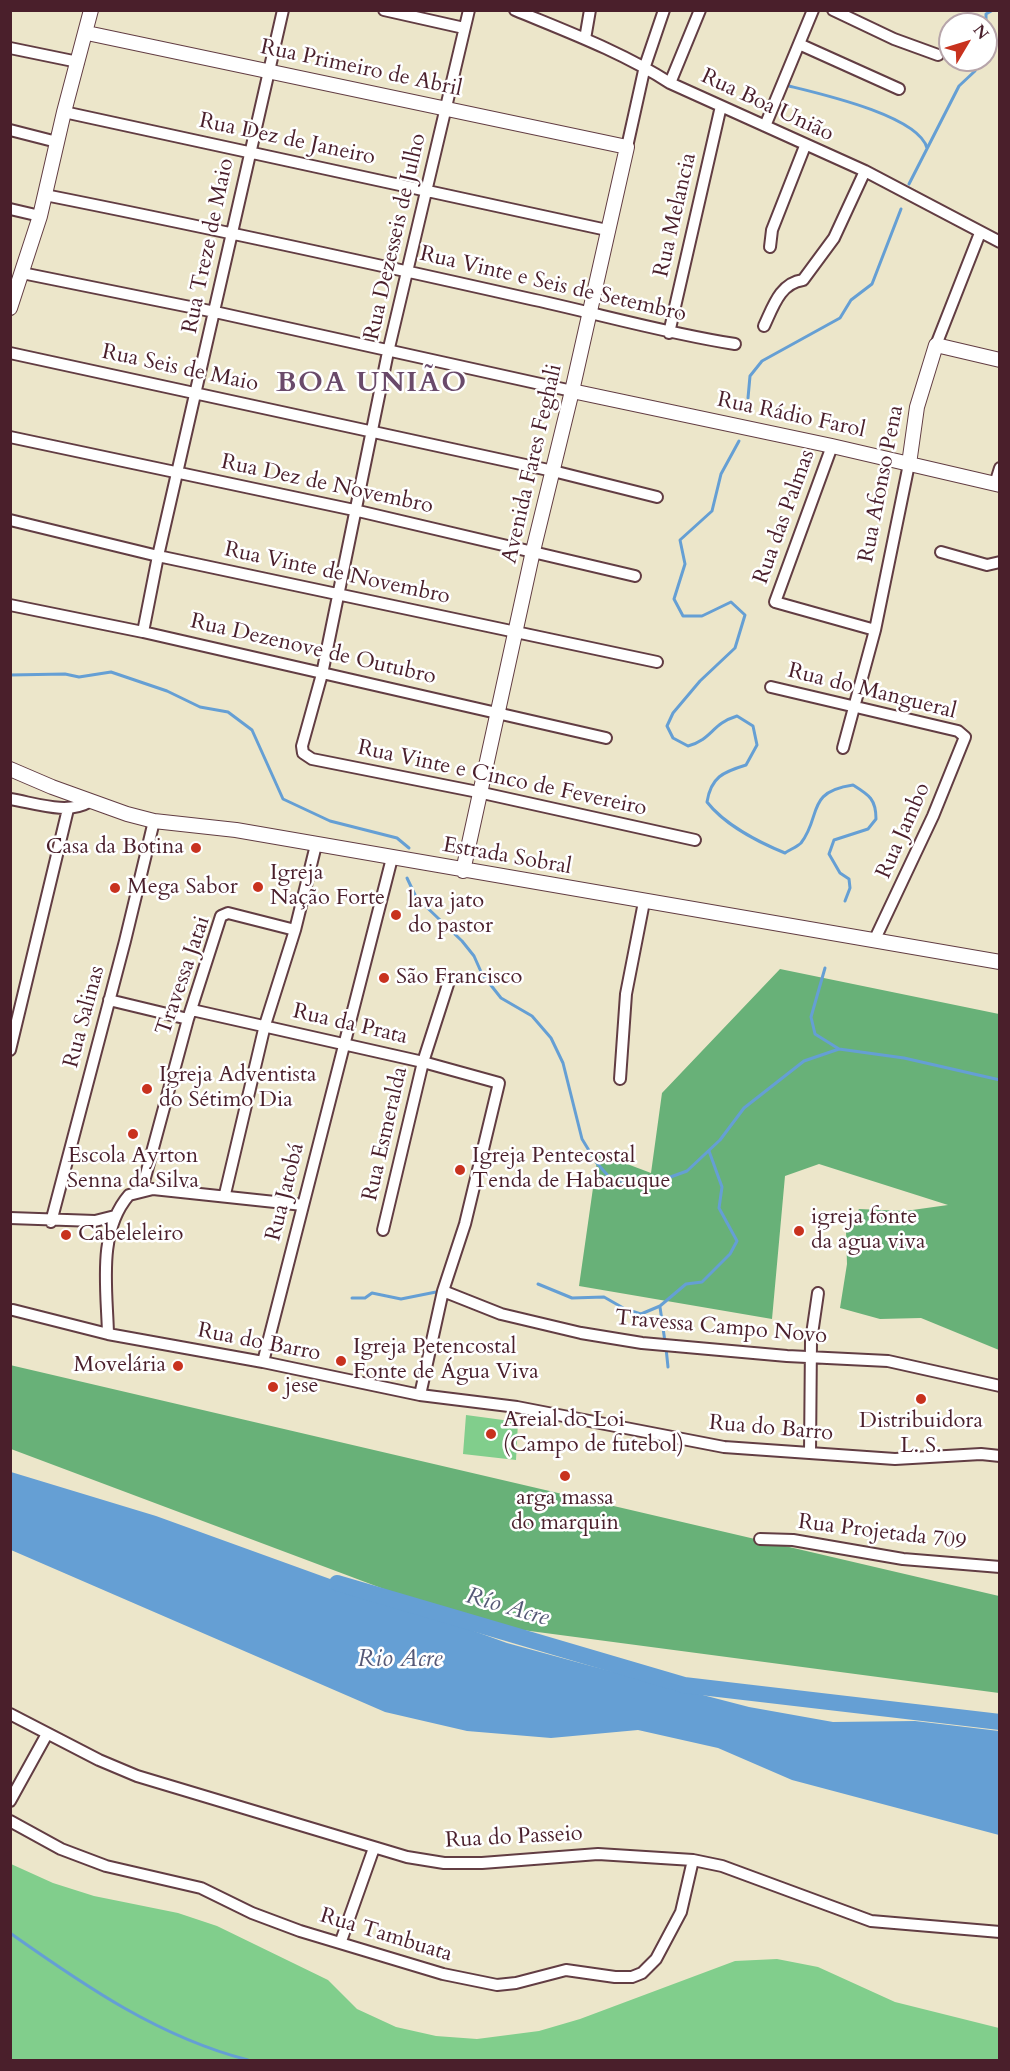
<!DOCTYPE html>
<html>
<head>
<meta charset="utf-8">
<style>
	body { margin:0 }
	#map { position:relative; width:1010px; height:2071px; overflow:hidden; background:#ece6ca; font-family:Cardo,serif }
	canvas { display:block }
	.frame { position:absolute; inset:0; border:12px solid #4a1f2b; pointer-events:none }
	.north { position:absolute; left:938px; top:12px; width:60px; height:60px; box-sizing:border-box; background:#fff; border:2px solid #b7a5aa; border-radius:50%; rotate:52deg; font-size:16px; font-weight:700; line-height:24px; text-align:center; color:#4a1f2b }
	.north::after { content:''; display:block; margin:auto; width:21px; height:27px; background:#c8321e; clip-path:polygon(50% 0,100% 100%,50% 72%,0 100%) }
</style>
</head>
<body>
<div id="map">
<canvas width="1010" height="2071"></canvas>
<div class="frame"></div>
<div class="north">N</div>
</div>
<script>
const ctx = document.querySelector('canvas').getContext('2d');
ctx.lineJoin = 'round';
function paint(path, color) { ctx.fillStyle = color; ctx.fill(path, 'evenodd'); }
function trace(path, color, width, dash) { ctx.strokeStyle = color; ctx.lineWidth = width; ctx.lineCap = dash ? 'butt' : 'round'; ctx.setLineDash(dash || []); ctx.stroke(path); }
function drawText(font, color, halo, rows, align = 'center') {
  ctx.font = font + ' Cardo,serif'; ctx.lineWidth = 5; ctx.setLineDash([]); ctx.textBaseline = 'middle'; ctx.strokeStyle = halo; ctx.fillStyle = color; for (const [text, x, y, turn = 0] of rows) {
    ctx.save(); ctx.translate(x, y); ctx.rotate((+turn || 0) * Math.PI / 180); ctx.textAlign = isNaN(turn) ? turn : align; if (halo) ctx.strokeText(text, 0, 0); ctx.fillText(text, 0, 0); ctx.restore();
  }
}
const green = new Path2D(`
	M466,1415L518,1422L516,1460L463,1454Z
	M11,1864L53,1883L94,1896L178,1913L217,1926L328,1980L357,2009L396,2027L436,2036L477,2039L539,2031L580,2019L735,1961L777,1959L818,1967L895,2002L999,2028V2060H11Z`);
const forest = new Path2D(`
	M780,969L999,1014V1350L921,1318L880,1319L840,1308L847,1264L846,1231L859,1209L905,1211L948,1205L819,1164L785,1176L772,1319L579,1286L598,1153L651,1173L662,1093Z
	M10,1365L999,1596V1693L477,1624L11,1449Z`);
const water = new Path2D(`
	M11,1472L156,1516L507,1643L591,1666L749,1707L833,1722L915,1721L999,1731V1835L792,1780L718,1748L638,1730L551,1738L467,1731L385,1712L11,1550Z`);
const stream = new Path2D(`
	M986,39V14L993,10
	M785,85C817,93 918,115 927,148
	M909,184L959,86L975,71L980,60
	M748,398L750,376L762,361L840,318L851,300L872,284L901,209
	M739,441L721,474L712,511L680,540L685,564L674,599L683,616H702L731,602L745,615L735,648L700,681L673,713L667,726L673,738L688,746C713,739 711,724 737,716L753,726L757,745L746,765C723,772 711,777 707,802C724,824 758,842 785,853C789,850 797,847 801,843C822,816 805,792 853,785C869,795 876,799 876,819L868,829L834,840L829,854L840,873L849,879L850,888L845,901
	M10,675L65,674L79,677L111,672L167,691L200,707L228,712L252,730L283,799L330,821L397,838L409,848
	M407,878L416,897L462,941L474,956L482,974L501,998L532,1016L551,1038L563,1063L582,1139L596,1162L610,1178L643,1187L687,1171L720,1140L744,1108L804,1061L839,1049L904,1058L1000,1080
	M825,968L811,1017L815,1034L839,1049
	M538,1284L572,1298L604,1297L625,1309L641,1314L660,1306L686,1284L702,1282L730,1254L737,1241L719,1208L722,1187L709,1151
	M352,1298H365L372,1293L401,1299L436,1292
	M660,1307L665,1342
	M666,1348L668,1367
	M10,1933C85,1986 159,2037 248,2060`);
const river = new Path2D(`
	M337,1583L684,1685L1000,1722`);
const minor = new Path2D(`
	M384,10L464,28
	M469,10L388,352L322,674L302,746L303,753L312,759L478,792L695,840
	M515,10C568,32 622,52 670,83L865,171L1000,242
	M833,10L894,39L938,55
	M585,39L590,10
	M799,44L899,89
	M10,48L78,62
	M670,83L700,10
	M64,112L607,230
	M765,126L813,10
	M10,130L57,142
	M627,147L645,66L664,10
	M45,195C206,227 366,262 526,298C596,313 664,333 735,344
	M10,209L40,216
	M770,247L772,230L805,146
	M22,273L215,312L572,391
	M764,326C773,307 780,283 803,280L834,238L865,171
	M669,333L721,106
	M936,345L980,233
	M10,353L553,471L657,497
	M10,437L354,510L635,576
	M832,446L775,602L875,630
	M995,484L1000,468
	M10,520L158,556L657,662
	M941,552L987,565L1000,562
	M10,605L143,632L606,738
	M143,632L158,556L283,10
	M771,687L958,731L965,737L933,816L874,941
	M843,748L875,630L909,464
	M10,799C35,803 67,815 89,802
	M109,1000L188,1019
	M192,1010L423,1062L499,1083L465,1224L443,1291L420,1395
	M10,1050L68,809
	M620,1079L626,994L644,902
	M142,1189L188,1019L221,916L228,913L295,930
	M225,1194L265,1025L295,930L316,845
	M10,1218L95,1221L115,1216
	M51,1222L125,941L154,821
	M383,1230L423,1062L450,978
	M443,1291L501,1314L581,1333L642,1343L787,1356L888,1361L1000,1386
	M13,1310L108,1334L263,1362L420,1395L517,1407L724,1447L895,1459L981,1454L1000,1456
	M108,1334C107,1289 97,1232 129,1195L153,1189L303,1205
	M263,1362L392,858
	M810,1453L811,1341L818,1293
	M760,1539L793,1540L903,1559L1000,1567
	M10,1714L99,1760L137,1776L407,1857L444,1863H482L598,1854L693,1860L722,1866L871,1921L1000,1932
	M10,1801L47,1734
	M10,1821L61,1849L106,1866L201,1888L252,1913L300,1931L443,1974L497,1985L516,1983L566,1970L615,1977H632L642,1973L656,1959L681,1912L693,1860
	M341,1941L374,1848`);
const tertiary = new Path2D(`
	M87,33L627,147L572,391L533,551L463,871
	M10,308L40,216L64,112L91,10
	M572,391L832,446L1000,485
	M909,464L917,407L936,345L1000,360
	M10,769L52,787L127,814L154,821L236,830L1000,962`);
const markers = [
	[196,848,6,"#c8321e"],
	[258,887,6,"#c8321e"],
	[115,888,6,"#c8321e"],
	[396,915,6,"#c8321e"],
	[384,978,6,"#c8321e"],
	[147,1089,6,"#c8321e"],
	[133,1134,6,"#c8321e"],
	[460,1170,6,"#c8321e"],
	[799,1231,6,"#c8321e"],
	[66,1235,6,"#c8321e"],
	[341,1361,6,"#c8321e"],
	[178,1366,6,"#c8321e"],
	[273,1387,6,"#c8321e"],
	[921,1399,6,"#c8321e"],
	[491,1434,6,"#c8321e"],
	[565,1476,6,"#c8321e"]
];
const streetNames = [
	["Rua Primeiro de Abril",361,69,12],
	["Rua Boa União",767,106,25],
	["Rua Dez de Janeiro",287,140,12],
	["Rua Melancia",676,215,-77],
	["Rua Dezesseis de Julho",396,237,-77],
	["Rua Treze de Maio",209,246,-78],
	["Rua Vinte e Seis de Setembro",553,285,13],
	["Rua Seis de Maio",180,369,12],
	["Rua Rádio Farol",791,416,12],
	["Avenida Fares Feghali",533,464,-77],
	["Rua Afonso Pena",882,484,-79],
	["Rua Dez de Novembro",327,485,12],
	["Rua das Palmas",785,517,-70],
	["Rua Vinte de Novembro",337,574,12],
	["Rua Dezenove de Outubro",313,650,13],
	["Rua do Mangueral",872,692,14],
	["Rua Vinte e Cinco de Fevereiro",502,779,12],
	["Rua Jambo",904,831,-66],
	["Estrada Sobral",507,857,10],
	["Travessa Jatai",184,976,-71],
	["Rua Salinas",85,1017,-75],
	["Rua da Prata",350,1025,13],
	["Rua Esmeralda",386,1134,-77],
	["Rua Jatobá",286,1192,-76],
	["Travessa Campo Novo",721,1328,5],
	["Rua do Barro",259,1343,11],
	["Rua do Barro",771,1429,5],
	["Rua Projetada 709",882,1533,7],
	["Rua do Passeio",514,1838,-3],
	["Rua Tambuata",386,1936,17]
];
const poiNames = [
	["Casa da Botina",184,848,"right"],
	["Igreja",270,874],
	["Nação Forte",270,899],
	["Mega Sabor",127,888],
	["lava jato",408,902],
	["do pastor",408,927],
	["São Francisco",396,978],
	["Igreja Adventista",159,1076],
	["do Sétimo Dia",159,1101],
	["Escola Ayrton",133,1157,"center"],
	["Senna da Silva",133,1182,"center"],
	["Igreja Pentecostal",472,1157],
	["Tenda de Habacuque",472,1182],
	["igreja fonte",811,1218],
	["da agua viva",811,1243],
	["Cabeleleiro",78,1235],
	["Igreja Petencostal",353,1348],
	["Fonte de Água Viva",353,1373],
	["Movelária",166,1366,"right"],
	["jese",285,1387],
	["Areial do Loi",503,1421],
	["(Campo de futebol)",503,1446],
	["Distribuidora",921,1422,"center"],
	["L. S.",921,1447,"center"],
	["arga massa",565,1499,"center"],
	["do marquin",565,1524,"center"]
];
const waterNames = [
	["Río Acre",507,1608,16],
	["Rio Acre",400,1660]
];
const districtNames = [
	["BOA UNIÃO",372,385]
];
paint(green, '#81ce8c');
paint(forest, '#68b178');
paint(water, '#659fd4');
trace(stream, '#659fd4', 3);
trace(river, '#659fd4', 16);
trace(minor, '#623d43', 14);
trace(tertiary, '#623d43', 16);
trace(minor, '#fff', 10);
trace(tertiary, '#fff', 14);
for (const [x, y, r, color] of markers) { const dot = new Path2D(); dot.arc(x, y, r, 0, 2 * Math.PI); ctx.fillStyle = color; ctx.fill(dot); trace(dot, '#fff', 2); }
drawText('22px', '#4a1f2b', '#fff', streetNames);
drawText('22px', '#4a1f2b', '#fff', poiNames, 'left');
drawText('italic 24px', '#565977', '#fff', waterNames);
ctx.letterSpacing = '1.5px';
drawText('bold 28px', '#6a4a6a', '#fff', districtNames);
ctx.letterSpacing = '0px';
</script>
</body>
</html>
